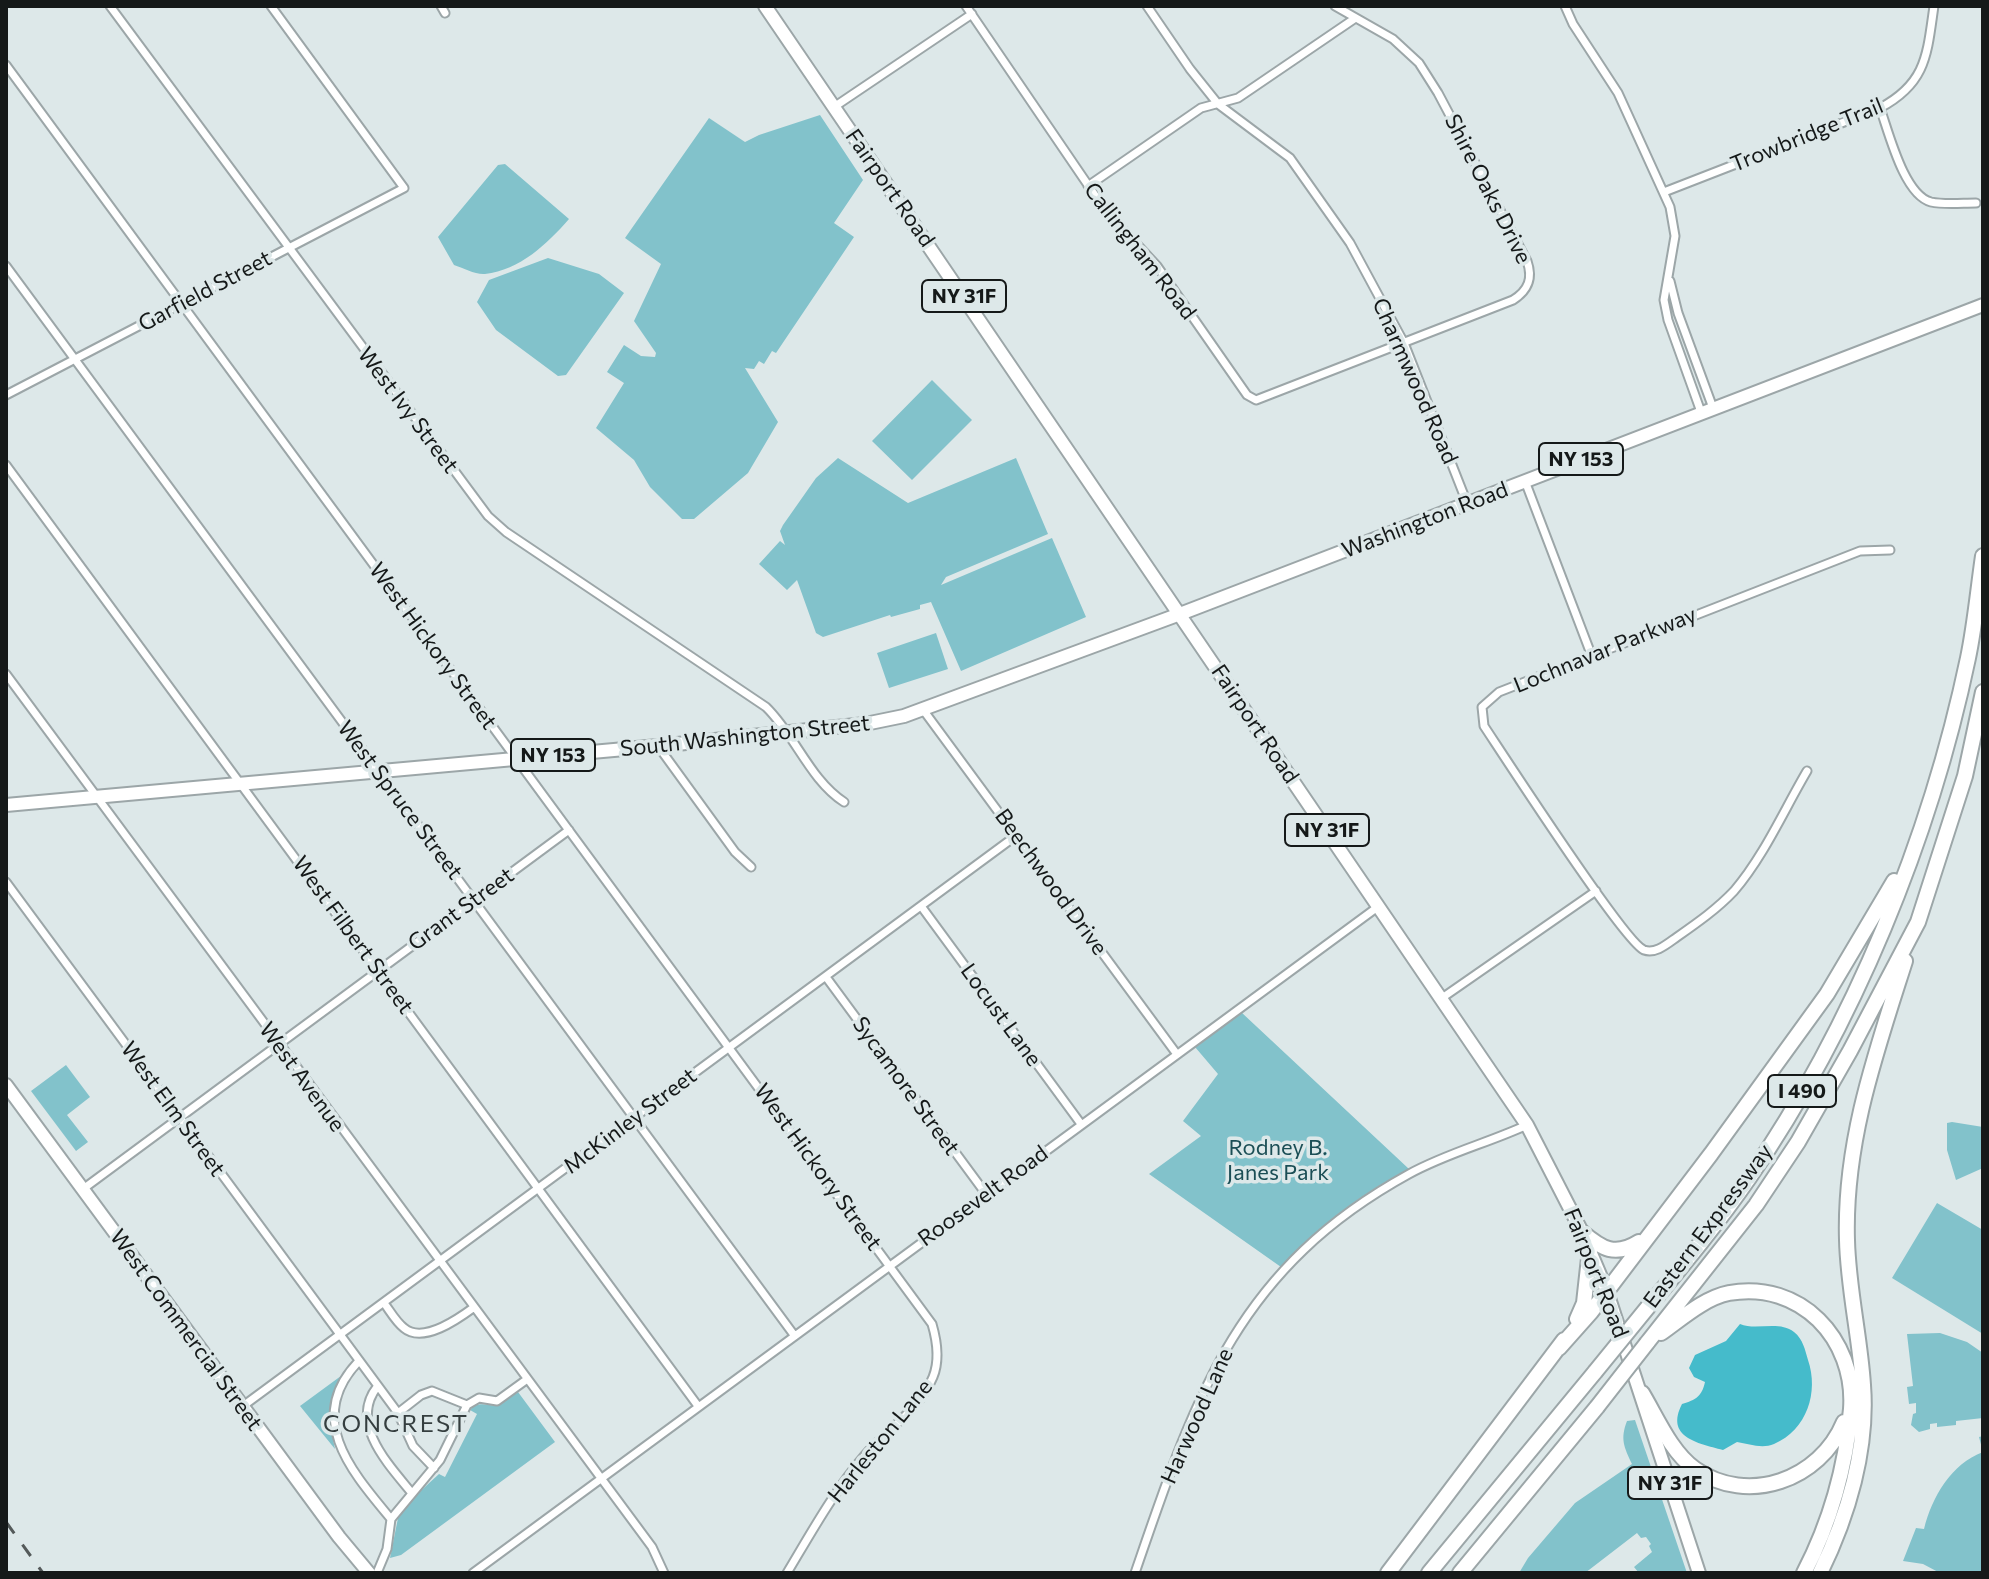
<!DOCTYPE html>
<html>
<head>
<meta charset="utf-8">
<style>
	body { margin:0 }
	#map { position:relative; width:1989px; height:1579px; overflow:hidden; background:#dde8e9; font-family:Commissioner,sans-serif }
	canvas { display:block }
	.frame { position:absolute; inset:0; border:8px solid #151919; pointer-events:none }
</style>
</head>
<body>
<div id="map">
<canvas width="1989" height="1579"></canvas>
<div class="frame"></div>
</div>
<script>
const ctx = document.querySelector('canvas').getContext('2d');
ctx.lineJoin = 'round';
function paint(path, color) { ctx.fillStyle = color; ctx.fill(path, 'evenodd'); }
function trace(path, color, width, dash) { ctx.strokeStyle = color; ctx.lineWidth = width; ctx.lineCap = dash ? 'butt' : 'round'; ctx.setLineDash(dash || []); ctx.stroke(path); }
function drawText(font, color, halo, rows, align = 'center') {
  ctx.font = font + ' Commissioner,sans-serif'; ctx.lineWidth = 7; ctx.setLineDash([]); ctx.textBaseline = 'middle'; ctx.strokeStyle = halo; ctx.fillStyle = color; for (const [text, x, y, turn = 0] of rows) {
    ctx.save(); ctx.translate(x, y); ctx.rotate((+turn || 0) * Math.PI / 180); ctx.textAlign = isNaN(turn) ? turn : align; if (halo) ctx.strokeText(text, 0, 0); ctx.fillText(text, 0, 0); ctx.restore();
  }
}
const green = new Path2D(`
	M820,115L863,180L834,223L854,237L776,353L772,351L764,364L759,361L754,369L745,368L778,422L748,473L694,519H682L650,487L634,460L596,428L624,383L607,372L624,345L641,356L655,357L656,353L634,321L661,264L625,238L709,118L745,142L759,135Z
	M505,164L569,219C547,244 520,270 485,274C476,275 463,268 454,265L438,237L498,165Z
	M548,258L599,274L624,293L566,375L558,376L496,330L477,302L489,280Z
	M932,380L972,420L912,480L872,441Z
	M838,458L908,503L1016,458L1048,534L946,577L941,585L1052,538L1086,617L961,671L931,602L920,605V609L891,617L890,615L823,637L816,633L797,580L787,590L759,564L780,541L785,545L780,531L783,525L816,478Z
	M936,633L948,669L889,688L877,653Z
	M1241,1012L1409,1169C1362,1193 1316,1228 1281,1267L1149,1174L1201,1136L1183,1121L1218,1074L1195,1047Z
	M66,1065L90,1097L67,1115L88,1142L76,1151L31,1091Z
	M1952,1122L1983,1127V1168L1956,1180L1947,1150V1123Z
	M1937,1203L1983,1230V1334L1892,1278Z
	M1940,1333L1967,1342L1983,1353V1418L1956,1421V1425L1937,1427V1423L1930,1424V1429L1919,1432L1911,1425L1913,1414L1916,1413V1403L1909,1404L1907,1387L1913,1386L1907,1334Z
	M345,1373L330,1408V1424L335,1449L300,1406Z
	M518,1392L555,1442L401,1555L390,1558L398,1518L415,1496L439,1474L445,1477L477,1414L470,1410C477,1401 487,1405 497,1406Z
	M1635,1420L1687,1573H1639L1634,1567L1652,1552L1649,1546L1651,1544L1646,1537L1641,1538L1637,1533L1585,1573H1519L1528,1558L1575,1503L1632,1464C1624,1447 1620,1439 1627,1421Z
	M1983,1436V1573H1940L1923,1564L1903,1561L1916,1528L1924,1529C1932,1497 1951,1464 1983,1452L1979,1437Z`);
const forest = new Path2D(`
	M1740,1324C1756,1331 1779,1320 1794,1332C1803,1339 1805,1350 1808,1360C1819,1392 1807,1430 1774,1444C1762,1449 1749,1444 1737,1442L1723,1450C1697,1443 1665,1437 1682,1404C1696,1400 1702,1396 1705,1382L1694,1377L1689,1368L1695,1355L1726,1341Z`);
const minor = new Path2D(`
	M110,6L488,516L506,532L766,707C795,735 810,780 844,802
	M441,6L445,13
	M966,6L1105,210L1157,266L1247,395L1256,400L1513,300C1529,290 1533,278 1527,261L1438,93L1419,63L1393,39L1335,6
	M1147,6L1190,69L1218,104L1290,158L1350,243L1404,343L1467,503
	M1565,6L1573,24L1618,93L1670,207L1675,236L1664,300L1668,320L1701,412
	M6,65L932,1324C937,1341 940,1360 933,1377C920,1409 887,1430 865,1455C834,1491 811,1533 787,1573
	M834,107L972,14
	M1880,108C1889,133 1904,195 1931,202C1944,205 1962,203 1976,203
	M1088,186L1201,108L1238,98L1354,19
	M1664,192L1880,108C1927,83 1927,54 1934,6
	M6,266L794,1335
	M1670,281L1678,313L1713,408
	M6,395L404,188L271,6
	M6,465L698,1406
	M1525,481L1591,654
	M6,674L652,1547L664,1573
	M924,711L1176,1053
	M658,746L735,852L751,867
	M1807,771C1784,810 1764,856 1734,891C1717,909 1697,923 1677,937C1667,944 1656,954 1644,950C1625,943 1504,756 1484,726L1482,707L1499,692L1860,551L1890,550
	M6,882L398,1413L421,1395L432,1391L467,1405
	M921,906L1081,1124
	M826,977L986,1194
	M1442,998L1596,891
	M83,1189L569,830
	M384,1303C390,1311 396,1322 404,1328C423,1344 458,1319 473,1308
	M358,1362C304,1419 353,1473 391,1519
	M377,1387C349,1423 388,1464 411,1492
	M243,1406L1017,835
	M398,1413L413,1446L434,1468
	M377,1573L387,1549L391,1519L440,1460L467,1405L479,1398L497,1401L526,1380
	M473,1573L1379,906
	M1135,1573C1195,1398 1236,1269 1409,1174C1447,1153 1488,1143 1527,1125`);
const primary = new Path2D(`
	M765,6L1527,1125L1582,1232L1606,1289L1699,1573
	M6,805L658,746L865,724L904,716L1180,614L1983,305
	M6,1085L339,1537L369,1573`);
const motorway = new Path2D(`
	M1582,1232C1602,1249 1615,1257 1639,1242
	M1648,1307C1683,1265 1718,1223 1749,1178C1854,1025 1930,839 1968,658C1975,625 1978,590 1983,556
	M1577,1319L1584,1303L1590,1249
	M1661,1333C1681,1319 1704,1298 1729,1293C1800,1280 1856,1339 1851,1409C1846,1465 1830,1523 1804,1573
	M1647,1343L1756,1205L1798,1142L1850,1051L1918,922L1965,776L1983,692
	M1559,1348L1591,1312L1711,1154L1827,994L1894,881
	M1642,1393C1657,1418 1671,1452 1695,1469C1748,1506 1820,1480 1844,1422
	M1388,1573L1564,1340
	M1429,1573L1595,1372
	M1460,1573L1597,1407
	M1820,1573C1848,1516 1868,1449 1863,1385C1860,1337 1848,1288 1847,1240C1844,1142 1876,1052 1905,961`);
const rail = new Path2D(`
	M6,1522L43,1573`);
const motorwayBridge = new Path2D(`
	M1595,1372L1648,1307
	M1597,1407L1647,1343`);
const shields = [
	[964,296,84],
	[1581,459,84],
	[553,755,84],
	[1327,830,84],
	[1802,1091,68],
	[1670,1483,84]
];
const shieldNames = [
	["NY 31F",964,296],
	["NY 153",1581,459],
	["NY 153",553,755],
	["NY 31F",1327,830],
	["I 490",1802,1091],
	["NY 31F",1670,1483]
];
const streetNames = [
	["Trowbridge Trail",1807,135,-22],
	["Fairport Road",890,188,55],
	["Shire Oaks Drive",1488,189,63],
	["Callingham Road",1140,251,52],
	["Garfield Street",205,291,-28],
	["Charmwood Road",1415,381,66],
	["West Ivy Street",408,410,53],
	["Washington Road",1425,520,-21],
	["West Hickory Street",433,646,54],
	["Lochnavar Parkway",1605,650,-22],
	["Fairport Road",1255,724,56],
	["South Washington Street",745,736,-6],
	["West Spruce Street",400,800,53],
	["Beechwood Drive",1051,882,54],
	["Grant Street",461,909,-36],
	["West Filbert Street",353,935,54],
	["Locust Lane",1001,1015,54],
	["West Avenue",302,1077,54],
	["Sycamore Street",906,1086,54],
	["West Elm Street",173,1109,54],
	["McKinley Street",630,1121,-37],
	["West Hickory Street",818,1167,54],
	["Roosevelt Road",983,1196,-36],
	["Eastern Expressway",1708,1226,-53],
	["Fairport Road",1596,1273,68],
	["West Commercial Street",186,1330,54],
	["Harwood Lane",1197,1416,-66],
	["Harleston Lane",880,1441,-51]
];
const parkNames = [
	["Rodney B.",1278,1148],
	["Janes Park",1278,1173]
];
const neighbourhoodNames = [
	["CONCREST",396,1424]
];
paint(green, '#82c2cb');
paint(forest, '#45bbcb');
trace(minor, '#9ca6a8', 11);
trace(primary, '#9ca6a8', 16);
trace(motorway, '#9ca6a8', 18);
trace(minor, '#fff', 7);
trace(primary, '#fff', 12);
trace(motorway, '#fff', 14);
trace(rail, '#545a5a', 3, [14, 14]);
trace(motorwayBridge, '#9ca6a8', 18, []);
trace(motorwayBridge, '#fff', 14);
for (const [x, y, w] of shields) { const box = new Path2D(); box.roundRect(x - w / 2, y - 16, w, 32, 6); ctx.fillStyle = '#dde8e9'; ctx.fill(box); trace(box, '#151919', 2); }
drawText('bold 20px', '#151919', null, shieldNames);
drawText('22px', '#151919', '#dde8e9', streetNames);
drawText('22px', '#1b4e55', '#dde8e9', parkNames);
ctx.letterSpacing = '2px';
drawText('24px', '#353e3f', '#dde8e9', neighbourhoodNames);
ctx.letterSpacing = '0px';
</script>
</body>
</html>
